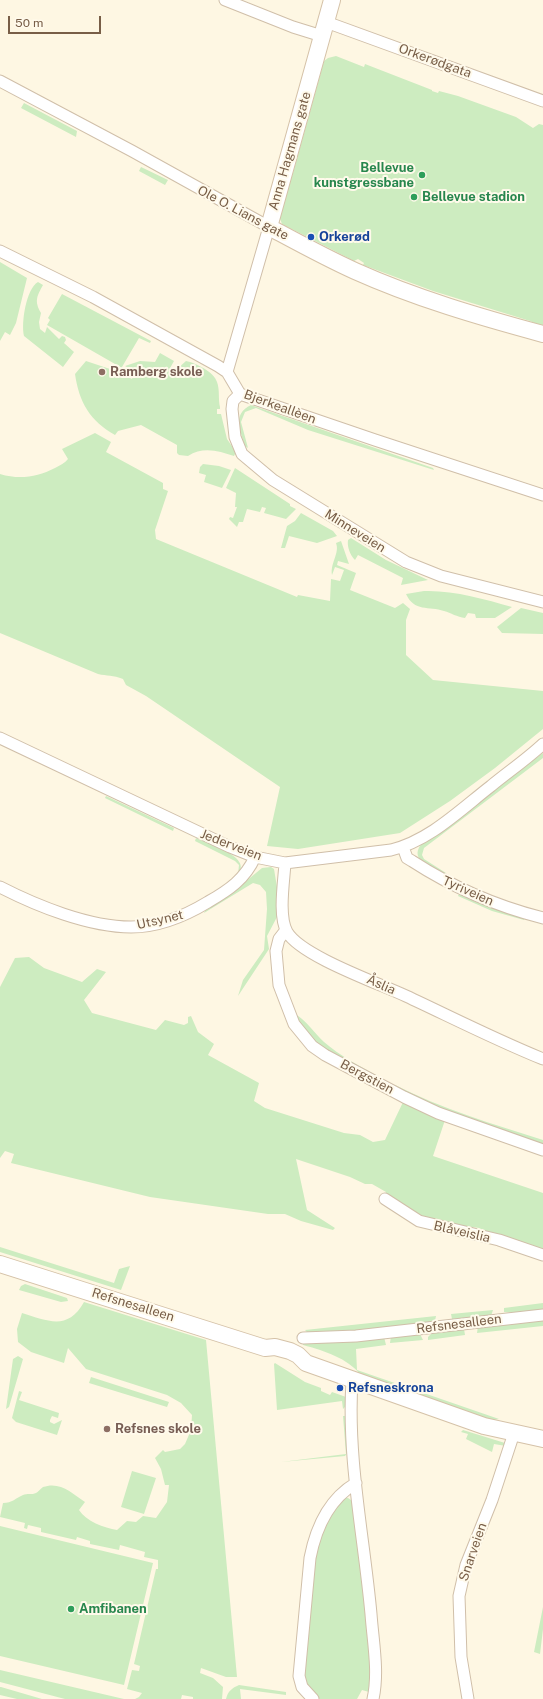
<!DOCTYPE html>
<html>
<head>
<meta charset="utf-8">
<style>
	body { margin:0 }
	#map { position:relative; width:543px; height:1699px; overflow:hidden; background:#fef7e3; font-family:"Public Sans",sans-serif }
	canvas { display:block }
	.scale { position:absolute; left:8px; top:16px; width:93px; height:18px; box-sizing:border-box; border:2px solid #785e47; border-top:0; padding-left:5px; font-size:12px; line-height:14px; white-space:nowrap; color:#785e47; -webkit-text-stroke:3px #fffaeb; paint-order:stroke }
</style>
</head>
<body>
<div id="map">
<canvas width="543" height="1699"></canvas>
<div class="scale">50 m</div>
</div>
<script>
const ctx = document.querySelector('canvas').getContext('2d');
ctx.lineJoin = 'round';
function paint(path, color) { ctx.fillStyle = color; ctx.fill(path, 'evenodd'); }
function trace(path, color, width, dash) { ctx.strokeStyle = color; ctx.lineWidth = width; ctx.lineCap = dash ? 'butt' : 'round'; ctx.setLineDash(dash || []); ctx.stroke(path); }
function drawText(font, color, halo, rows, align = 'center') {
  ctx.font = font + ' "Public Sans",sans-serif'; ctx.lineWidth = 4; ctx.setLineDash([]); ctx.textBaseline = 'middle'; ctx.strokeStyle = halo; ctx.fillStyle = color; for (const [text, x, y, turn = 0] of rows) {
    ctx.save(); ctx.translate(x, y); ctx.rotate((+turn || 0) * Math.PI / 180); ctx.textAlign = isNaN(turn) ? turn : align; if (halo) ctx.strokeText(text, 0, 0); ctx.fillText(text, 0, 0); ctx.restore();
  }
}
const green = new Path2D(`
	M336,56L364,67L365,64L432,90V91L438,93L439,91L458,96L516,117L533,128L539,124L543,125V327L530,321L433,291L363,265L364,263L358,259L354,261L282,224L279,216L293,173L324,61L328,58Z
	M24,103L77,131L76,137L21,108Z
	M141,167L168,180L165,185L139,171Z
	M0,262L27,278L16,323L10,335L5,332L0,341Z
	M38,282L43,285C37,296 34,301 41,313L39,322L40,329L45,333L47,327L59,339L62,336L65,337L66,340L64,343L74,352L63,367L24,336C21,323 26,289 38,282Z
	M62,294L151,341L150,343L139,338L122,367L124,369L121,373L132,379L135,372L125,366L140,361L155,362L160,353L174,361L169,370H176L186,361C196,363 214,372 217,382C220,390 218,399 220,407V409H217V414H221L227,439L236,452L234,456C219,451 203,446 188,456L179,455L177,453V445L141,425L118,431L115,435C90,421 79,402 75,374L86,361L113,370H117L122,368L47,325L50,320L48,318Z
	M251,405L433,468L434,470L308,430L256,408L245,412L241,422L248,448L245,446C240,430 232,414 251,405Z
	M95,433L111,442L106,452L163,483V489L168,491L155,530L156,539L297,597L298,595L330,601L331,579L340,581L344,570L335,567L332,575C330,563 340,553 336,543L341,541L349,564L338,561L337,565L356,573L350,590L395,608L403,603L410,609L406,620V655L433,680L543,691V729L495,768L450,801L400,833L298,849L267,846L280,787L146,696L126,685L123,679C113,675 107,676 98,674L0,633V474C20,480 37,477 55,468C60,465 65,463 68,459L62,449Z
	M203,464L219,466L231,470L222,488L204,482L206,475L199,473L200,467Z
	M235,468L290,504V506L296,509L286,519L264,513L266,508L262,507L260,512L247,509L243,522H239L237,527L229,519L230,517L233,518L237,507H235L236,493L226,488Z
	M301,513L333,531L337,536L317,543L289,536L285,548H281L287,526L295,521Z
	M351,538L386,560L428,580L401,585L403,578L358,555L355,560C350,555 347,547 348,540Z
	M424,591C453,590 484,599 512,607L495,618H476L475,614L468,613L465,618C457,617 451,613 444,611C429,606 414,612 406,594Z
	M521,608L543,613V634L502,633L497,627Z
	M543,753V758L424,848L422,855L424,859L446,873L443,875C430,867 406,859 424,841Z
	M106,796L174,828L173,831L105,798Z
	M196,838C207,843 253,857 238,874L239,865L235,861L195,841Z
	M271,867L274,869L278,893L277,917L267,936L269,949L238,996L243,980L264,950L267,909L266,892L260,885L253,883L204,913L205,911L234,891L262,868Z
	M459,894L525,917L524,920L492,911L458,896Z
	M29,957L44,968L82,982L97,969L106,972L84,1000L92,1013L156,1030L165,1020L184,1025L188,1023V1017L191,1016L198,1032L214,1044L208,1055L259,1083L254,1101L265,1108L344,1133L360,1135L373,1142L385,1140L404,1100L445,1120L433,1156L543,1193V1251L488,1234L479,1228L473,1227L467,1230L417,1216L385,1196L386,1192L372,1184H365L350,1177L296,1159L307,1210L335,1228L333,1230L301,1221L285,1214H268L150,1197L11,1163L14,1154L5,1151L0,1158V987L15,958Z
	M295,1014C307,1021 314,1033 324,1042C340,1056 361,1067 380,1077C357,1071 321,1052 305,1033C301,1028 298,1020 295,1014Z
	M395,1085C442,1109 493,1124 543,1140V1146L446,1113L394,1088Z
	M0,1247L114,1283L119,1269L130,1266L121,1290L0,1252Z
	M25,1284L67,1298L68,1301L61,1302L19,1290L21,1286Z
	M84,1302L206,1340L237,1677H226L201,1668L200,1673L213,1678L223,1687L222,1699H193V1697L182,1695L181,1699H135L139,1697L142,1693L127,1689L132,1670L139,1671L140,1666L134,1664L156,1569H158V1560L144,1557L145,1552L120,1545L119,1550L90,1544V1541L77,1537L76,1540L41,1532V1528L28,1525L27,1529L24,1528L25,1523L0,1517L3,1503C12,1503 16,1498 23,1495C27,1493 32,1495 36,1493C38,1492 40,1489 43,1487C60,1481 72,1493 85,1502L79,1510C86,1521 104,1528 117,1530L127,1521L136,1522L143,1516L156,1518L167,1502L169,1485H165L161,1469L155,1458L163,1450L165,1452L180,1449L185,1444L191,1430L192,1415L181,1403L167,1395L86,1369L68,1348L64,1363L31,1352L18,1342L17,1329L22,1313C48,1321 68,1331 84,1302Z
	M543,1303V1310L521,1313L504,1312V1308Z
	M493,1310L491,1316L452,1319L451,1314Z
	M436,1316L435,1321L344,1334L308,1333L305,1330Z
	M543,1318V1326L477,1333L478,1326Z
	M464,1329L465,1335L428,1340V1337L434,1331Z
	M419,1332L423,1340L390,1343L391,1336Z
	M384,1337L386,1345L356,1349L357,1370L499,1419L492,1420L361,1375C347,1358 325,1351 303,1345V1342Z
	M18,1356L23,1359L9,1407L6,1409L13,1359Z
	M275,1363L305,1382L321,1388V1391L330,1395L332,1392L346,1397L345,1407L343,1409L342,1401L277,1410L274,1364Z
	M91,1377L169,1402L167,1407L89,1383Z
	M19,1391L22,1392L19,1400L59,1413L58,1418L52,1416L50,1420V1422L54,1424L62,1420L57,1435L16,1422L12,1418Z
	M343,1416H346L348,1452L345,1456L281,1462L346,1454Z
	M463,1430L505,1443L506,1446L494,1444L492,1452L466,1439L468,1434L461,1432Z
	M132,1471L156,1478L144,1514L121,1507Z
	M345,1498H348L354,1502L371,1661L369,1692L362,1690L357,1699H318L306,1685L303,1675L314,1557L330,1514Z
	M0,1526L153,1563L124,1685L0,1656Z
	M543,1607V1629L540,1654L534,1652Z
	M0,1670L124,1699H65L0,1682Z
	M239,1685L286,1692V1695L240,1689L241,1699H226C228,1691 232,1688 239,1685Z
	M0,1687H1L42,1699H17L0,1695Z`);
const street = new Path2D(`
	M225,0L293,27L322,36
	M326,22L543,101
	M0,81L132,151L269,227L227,372
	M0,251L93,297L218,366L227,372L240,394L375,440L543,495
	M240,394L233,401L232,409L235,437L242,454L273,480L406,562L441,576L543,602
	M0,738L230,847L255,857L285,863L391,850C429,841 460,810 491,786C508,772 527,759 543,744
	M403,847L407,858L412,861C452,887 496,906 543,918
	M285,863C284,881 278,916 287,932C301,956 378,983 406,996C451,1017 496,1040 543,1059
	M0,887C37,906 89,927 131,927C158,927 185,916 208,902C229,890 245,879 255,857
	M286,930L279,939L276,951L279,985L294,1024L312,1046L325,1055L404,1097L438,1113L543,1150
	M385,1199L419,1221L499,1240L543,1255
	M303,1338L356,1336L543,1315
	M352,1381C347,1459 364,1537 371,1614C373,1642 379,1672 373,1699
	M313,1699L302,1687L299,1676L310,1558C316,1527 329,1499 356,1483
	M468,1699L461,1657L459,1596L466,1565L492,1500L514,1433`);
const secondary = new Path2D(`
	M332,0L269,227C297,242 326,258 355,271C415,298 480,317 543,334
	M0,1264L265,1348L275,1347L290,1351L298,1355L306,1363L484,1426L543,1439`);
const markers = [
	[422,175,4,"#2e9e5b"],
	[414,197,4,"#2e9e5b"],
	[311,237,4,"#1a4fb4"],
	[102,372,4,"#8d6e63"],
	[340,1388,4,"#1a4fb4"],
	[107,1429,4,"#8d6e63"],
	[71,1609,4,"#2e9e5b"]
];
const streetNames = [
	["Orkerødgata",435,61,20],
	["Anna Hagmans gate",290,151,-74],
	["Ole O. Lians gate",243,213,28],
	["Bjerkeallèen",280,407,20],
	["Minneveien",355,531,32],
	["Jederveien",231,845,21],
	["Tyriveien",468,891,24],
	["Utsynet",160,920,-13],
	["Åslia",381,985,24],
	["Bergstien",367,1077,28],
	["Blåveislia",462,1232,13],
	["Refsnesalleen",133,1305,17],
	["Refsnesalleen",459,1324,-7],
	["Snarveien",473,1552,-71]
];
const leisureNames = [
	["Bellevue",414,168,"right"],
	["kunstgressbane",414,183,"right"],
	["Bellevue stadion",422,197],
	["Amfibanen",79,1609]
];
const transitNames = [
	["Orkerød",319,237],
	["Refsneskrona",348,1388]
];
const educationNames = [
	["Ramberg skole",110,372],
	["Refsnes skole",115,1429]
];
paint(green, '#cdecc0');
trace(street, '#d0bfa9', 13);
trace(secondary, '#d5c2a8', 18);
trace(street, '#fff', 11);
trace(secondary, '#fff', 16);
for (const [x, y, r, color] of markers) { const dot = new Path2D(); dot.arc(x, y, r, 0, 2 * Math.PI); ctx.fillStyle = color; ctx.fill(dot); trace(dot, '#fffaeb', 1.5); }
drawText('13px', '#785e47', '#fffaeb', streetNames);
drawText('bold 13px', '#27864d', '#fffaeb', leisureNames, 'left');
drawText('bold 13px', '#164399', '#fffaeb', transitNames, 'left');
drawText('bold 13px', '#785e54', '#fffaeb', educationNames, 'left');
</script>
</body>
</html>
